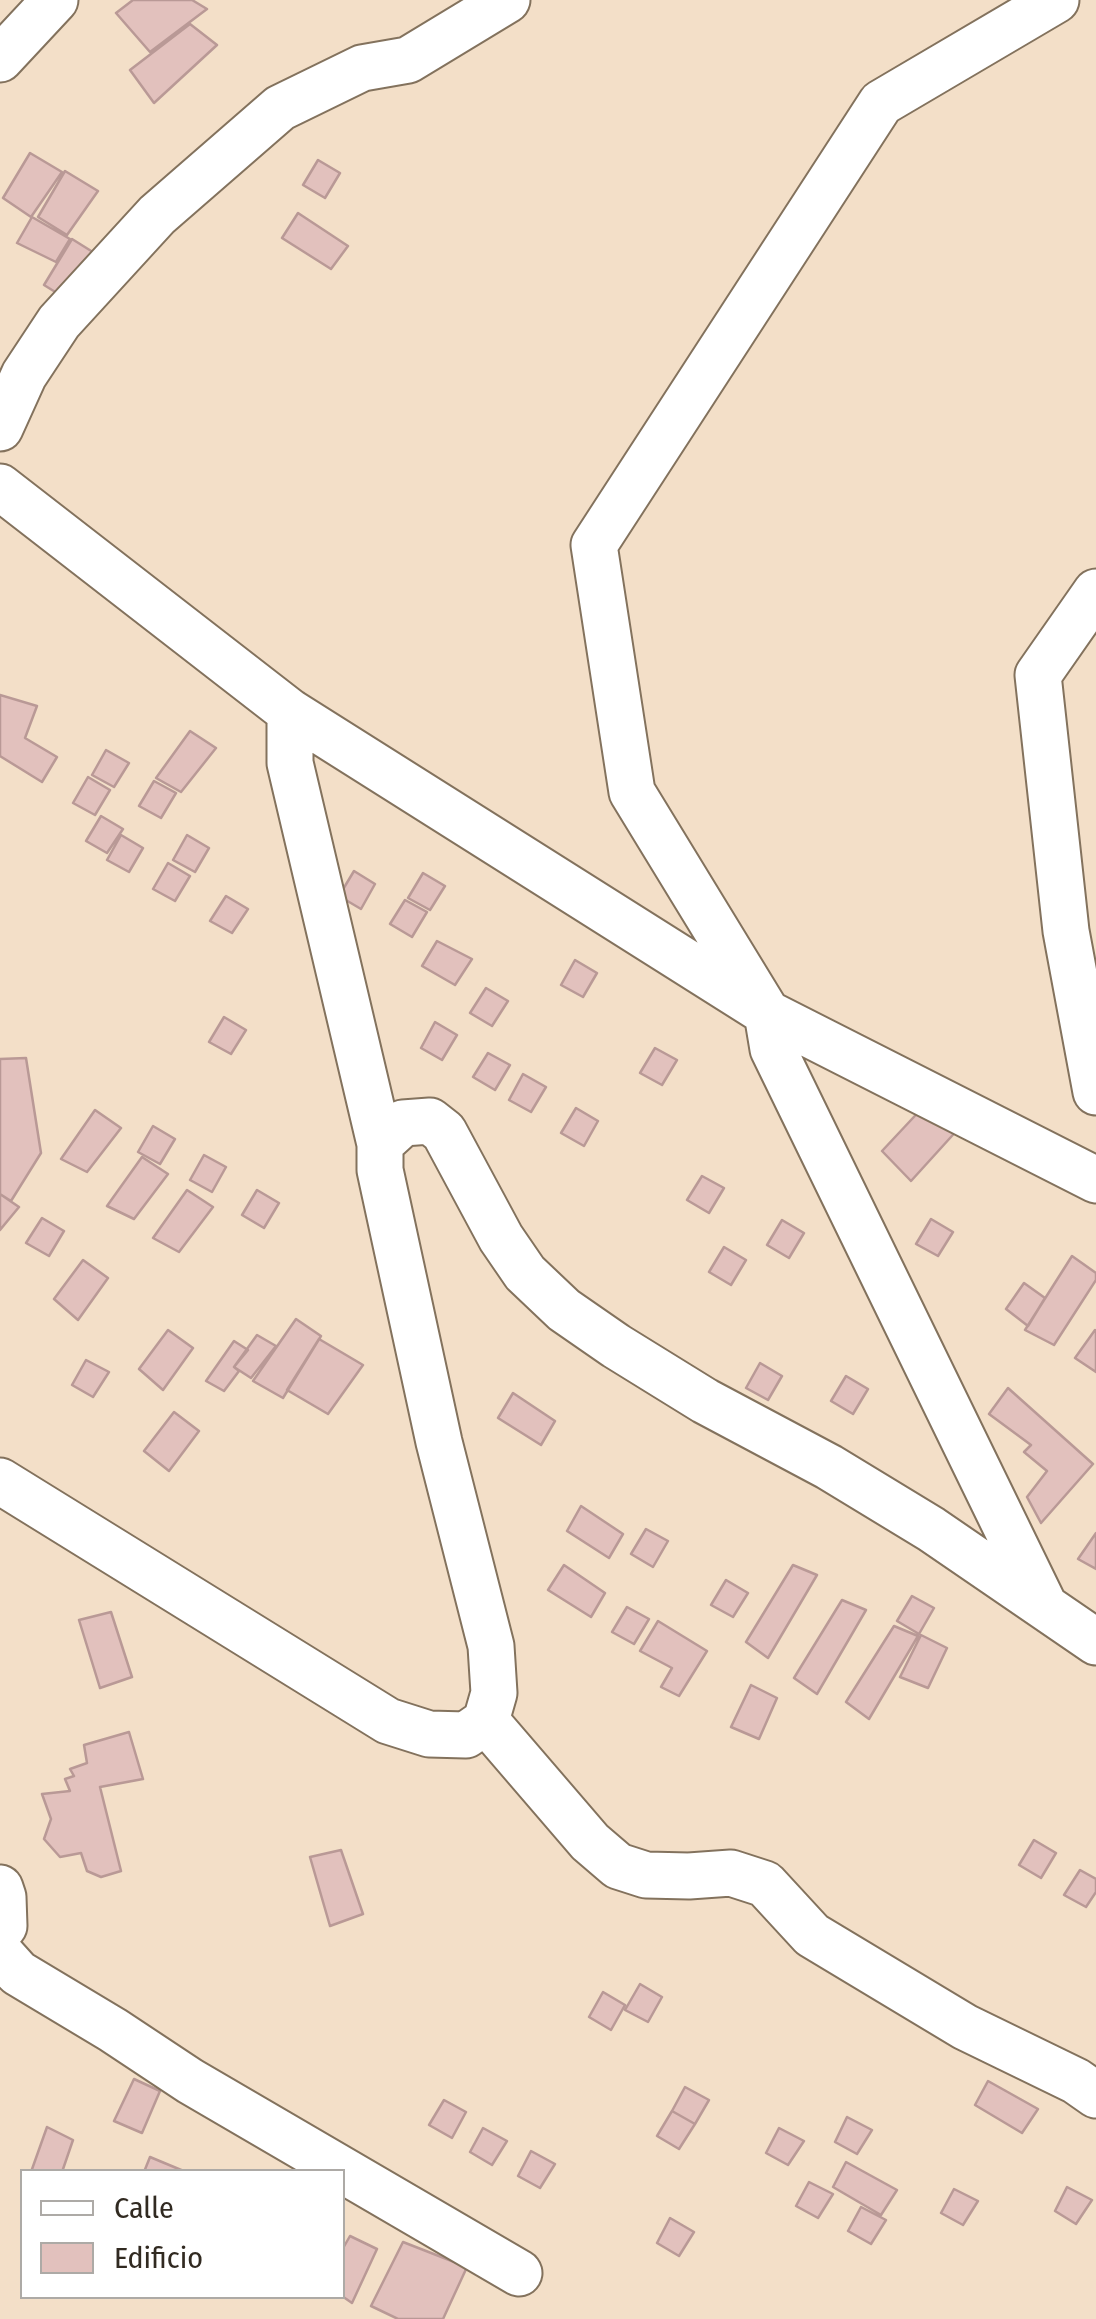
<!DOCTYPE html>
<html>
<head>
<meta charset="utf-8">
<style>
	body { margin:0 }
	#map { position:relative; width:1096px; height:2319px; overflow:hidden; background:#f3dfc8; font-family:"Fira Sans Condensed",sans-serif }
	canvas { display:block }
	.legend { position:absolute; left:20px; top:2169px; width:325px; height:130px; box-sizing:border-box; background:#fff; border:2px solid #adaaa6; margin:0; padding:12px 18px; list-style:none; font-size:30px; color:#312a21 }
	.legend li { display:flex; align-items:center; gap:20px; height:50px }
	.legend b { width:50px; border:2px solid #adaaa6 }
</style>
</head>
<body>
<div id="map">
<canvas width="1096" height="2319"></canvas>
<ul class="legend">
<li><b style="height:12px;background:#fff"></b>Calle</li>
<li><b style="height:28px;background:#e2c1bd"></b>Edificio</li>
</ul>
</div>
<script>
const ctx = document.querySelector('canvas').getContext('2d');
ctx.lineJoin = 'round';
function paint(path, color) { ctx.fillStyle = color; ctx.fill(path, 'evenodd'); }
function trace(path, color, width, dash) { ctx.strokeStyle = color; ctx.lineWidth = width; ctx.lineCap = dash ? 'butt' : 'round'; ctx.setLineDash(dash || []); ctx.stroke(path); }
const building = new Path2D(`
	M133,0H192L207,9L150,52L116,13Z
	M190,24L217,45L154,103L130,70Z
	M30,153L62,172L31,217L3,198Z
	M318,160L340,173L325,198L303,185Z
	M65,171L98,191L67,235L38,217Z
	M298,213L348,246L331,269L282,238Z
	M32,217L70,239L56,262L17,243Z
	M72,239L104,259L73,303L44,285Z
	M0,695L37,706L25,738L57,757L42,782L0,756Z
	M190,731L216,748L181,792L156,778Z
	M106,750L129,763L114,787L92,775Z
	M88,777L110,790L95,815L73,803Z
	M154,781L176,793L161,818L139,806Z
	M101,816L123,829L107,853L86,841Z
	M121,835L143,848L129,872L107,860Z
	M187,835L209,848L195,872L173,860Z
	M168,863L190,876L175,901L153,889Z
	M354,871L375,884L361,909L339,896Z
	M423,873L445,886L430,910L408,898Z
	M226,896L248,909L232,933L210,921Z
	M405,900L427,912L412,937L390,924Z
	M437,941L472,959L455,985L422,966Z
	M575,960L597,973L583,997L561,985Z
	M486,988L508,1001L492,1026L470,1013Z
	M224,1017L246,1030L231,1054L209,1042Z
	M435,1022L457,1035L442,1060L421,1048Z
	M655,1048L677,1060L662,1085L640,1073Z
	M488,1053L510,1065L495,1090L473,1077Z
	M26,1058L41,1153L11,1201L0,1194V1059Z
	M523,1074L546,1087L531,1112L509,1100Z
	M926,1104L960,1127L911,1181L882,1151Z
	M576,1108L598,1121L584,1146L561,1133Z
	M95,1110L121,1128L87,1172L61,1159Z
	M153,1126L175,1139L160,1164L138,1152Z
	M204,1155L226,1167L212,1192L190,1180Z
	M142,1157L168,1174L134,1219L107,1206Z
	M702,1176L724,1188L709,1213L687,1200Z
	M187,1190L213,1207L179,1252L153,1238Z
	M257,1190L279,1203L264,1228L242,1215Z
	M0,1194L19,1207L0,1230Z
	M42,1218L64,1231L49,1256L26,1243Z
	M931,1219L953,1232L938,1256L916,1244Z
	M782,1220L804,1233L789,1258L767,1245Z
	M724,1247L746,1260L731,1285L709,1272Z
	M1072,1256L1096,1273V1280L1054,1345L1025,1330Z
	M83,1260L108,1278L78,1320L54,1299Z
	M1024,1283L1045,1298L1028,1326L1006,1309Z
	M296,1319L321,1336L283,1398L253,1381Z
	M168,1330L193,1348L163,1390L139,1369Z
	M1095,1330L1096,1331V1372L1075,1358Z
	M257,1335L276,1346L251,1378L234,1367Z
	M319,1339L363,1365L328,1414L287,1390Z
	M234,1341L248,1350L234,1367L239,1371L224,1391L206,1381Z
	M86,1360L109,1372L93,1397L72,1385Z
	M760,1363L782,1376L768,1400L746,1388Z
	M846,1376L868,1389L853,1414L831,1401Z
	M1008,1388L1093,1464L1041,1523L1027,1497L1047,1471L1024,1452L1031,1445L989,1414Z
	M513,1393L555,1421L541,1445L498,1418Z
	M174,1412L199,1431L169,1471L144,1451Z
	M581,1506L623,1534L609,1558L567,1531Z
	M646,1529L668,1541L653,1567L631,1554Z
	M1096,1533V1569L1078,1559Z
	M564,1565L605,1593L591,1617L548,1590Z
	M793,1565L817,1575L768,1658L746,1642Z
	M726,1580L748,1593L733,1617L711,1605Z
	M912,1596L934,1608L919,1634L897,1621Z
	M842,1600L866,1610L817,1694L794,1678Z
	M627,1607L649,1619L634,1644L612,1632Z
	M111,1612L132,1677L100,1688L79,1620Z
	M658,1621L707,1651L679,1696L661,1687L672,1668L640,1651Z
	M894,1626L918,1636L869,1719L846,1702Z
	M921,1635L947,1648L928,1688L900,1677Z
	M751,1685L777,1698L759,1739L731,1727Z
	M129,1732L143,1779L100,1787L121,1871L101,1877L87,1871L81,1853L60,1857L44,1839L51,1819L42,1794L70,1791L65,1779L74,1776L70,1769L87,1763L84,1745Z
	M1034,1840L1056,1853L1041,1878L1019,1865Z
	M341,1850L363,1914L330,1926L310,1857Z
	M1080,1870L1096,1879V1892L1086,1907L1064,1895Z
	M640,1984L662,1997L648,2022L625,2010Z
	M603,1992L625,2005L611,2030L589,2017Z
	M134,2079L160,2091L142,2133L114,2121Z
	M988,2081L1038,2109L1022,2133L975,2105Z
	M685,2087L709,2100L695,2124L672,2111Z
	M444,2100L466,2112L452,2138L429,2125Z
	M672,2111L695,2124L679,2149L657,2136Z
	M847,2117L872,2130L857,2154L835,2142Z
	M47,2127L73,2140L62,2172H31Z
	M483,2128L507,2141L492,2165L470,2152Z
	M779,2128L804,2141L788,2165L766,2153Z
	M531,2151L555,2164L540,2188L518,2176Z
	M150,2157L186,2172H144Z
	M846,2162L897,2190L881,2215L833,2187Z
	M809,2182L833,2194L818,2218L796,2206Z
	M1067,2187L1092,2200L1076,2224L1055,2211Z
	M954,2189L978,2201L963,2225L941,2213Z
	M861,2207L886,2220L871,2244L848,2231Z
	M670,2218L694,2232L679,2256L657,2243Z
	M350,2236L377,2249L352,2303L342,2296V2250Z
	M403,2242L467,2267L443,2319H398L371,2306Z`);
const minor = new Path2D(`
	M0,59L55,0
	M0,428L24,375L59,322L157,215L280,108L362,68L408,60L507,0
	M0,487L290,712L767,1013L1096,1180
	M1096,592L1038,675L1066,931L1096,1092
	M290,712V763L380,1144
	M0,1481L388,1721L429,1734L466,1735L486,1721L494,1693L491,1646L439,1442L380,1170V1144L403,1123L430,1121L444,1132L501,1238L525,1273L564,1310L616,1346L705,1401L829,1467L931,1529L1096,1642
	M1043,1603L773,1049L767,1013L632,792L594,545L881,103L1056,0
	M486,1721L590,1842L618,1866L646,1875L689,1876L731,1873L765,1884L812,1935L965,2027L1076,2081L1096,2095
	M0,1888L3,1897L4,1926L0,1931
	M0,1953L18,1973L113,2030L190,2081L519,2273`);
paint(building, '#e2c1bd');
trace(building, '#b99996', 2.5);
trace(minor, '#83725d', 49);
trace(minor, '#fff', 45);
</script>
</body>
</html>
